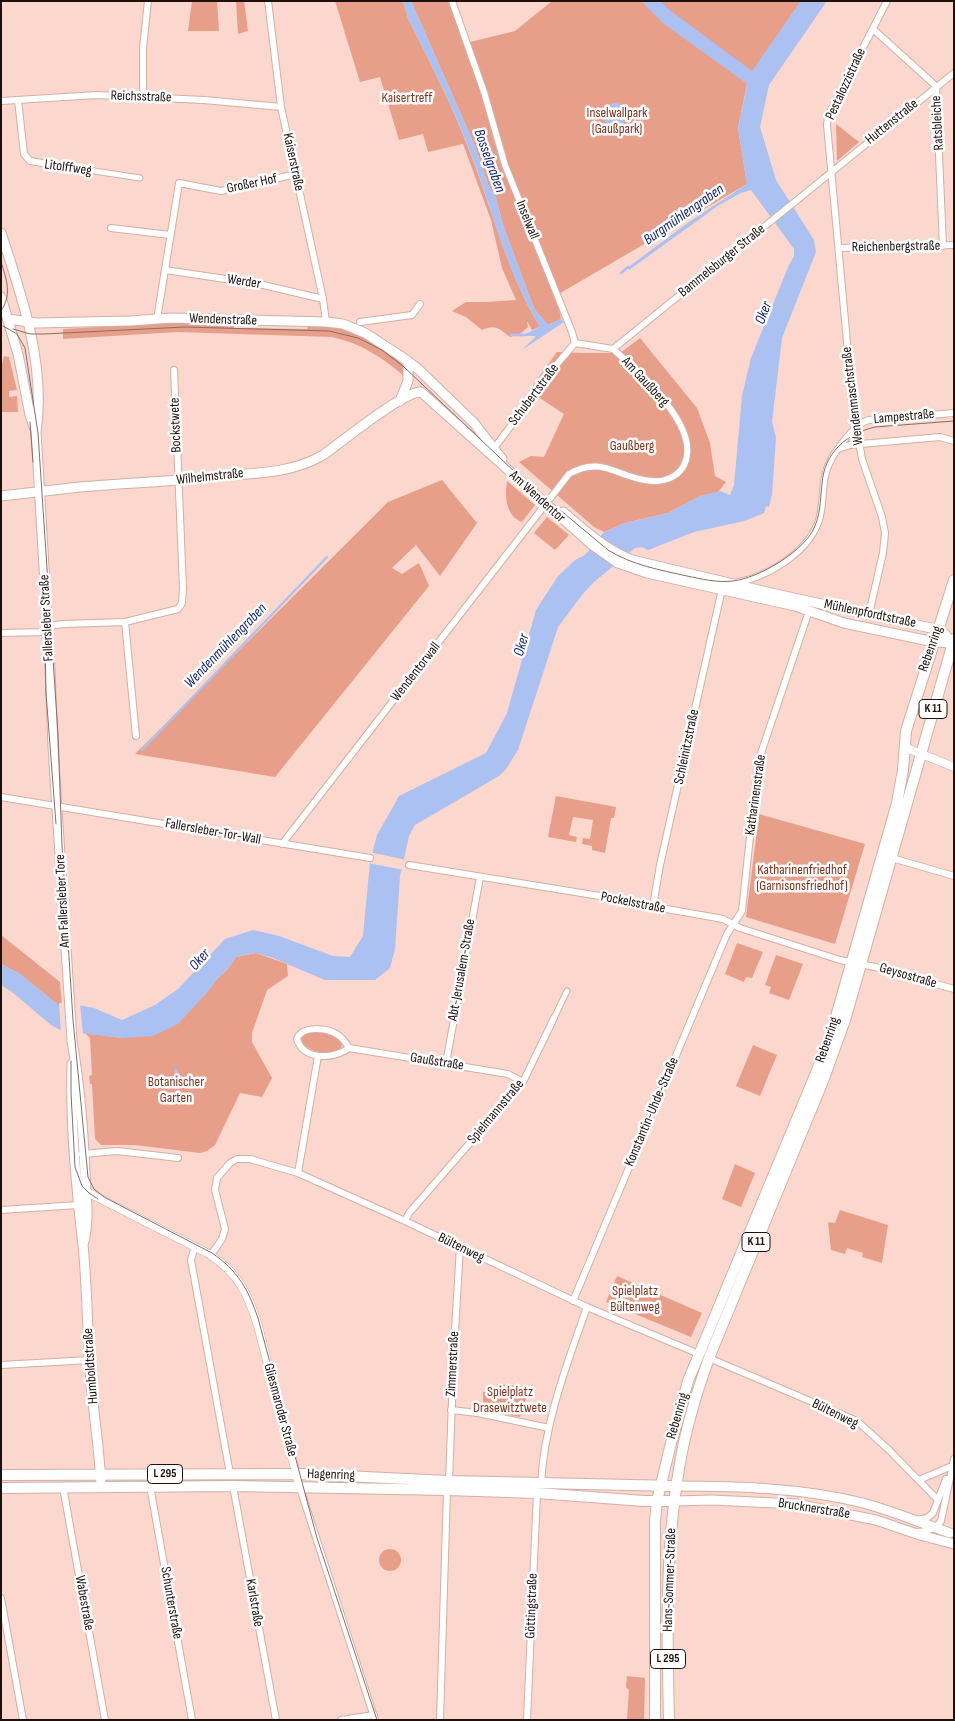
<!DOCTYPE html>
<html>
<head>
<meta charset="utf-8">
<style>
	body { margin:0 }
	#map { position:relative; width:955px; height:1721px; overflow:hidden; background:#fbd7cd; font-family:"Sofia Sans Condensed",sans-serif }
	canvas { display:block }
	.frame { position:absolute; inset:0; border:2px solid #1d110d; pointer-events:none }
</style>
</head>
<body>
<div id="map">
<canvas width="955" height="1721"></canvas>
<div class="frame"></div>
</div>
<script>
const ctx = document.querySelector('canvas').getContext('2d');
ctx.lineJoin = 'round';
function paint(path, color) { ctx.fillStyle = color; ctx.fill(path, 'evenodd'); }
function trace(path, color, width, dash) { ctx.strokeStyle = color; ctx.lineWidth = width; ctx.lineCap = dash ? 'butt' : 'round'; ctx.setLineDash(dash || []); ctx.stroke(path); }
function drawText(font, color, halo, rows, align = 'center') {
  ctx.font = font + ' "Sofia Sans Condensed",sans-serif'; ctx.lineWidth = 5; ctx.setLineDash([]); ctx.textBaseline = 'middle'; ctx.strokeStyle = halo; ctx.fillStyle = color; for (const [text, x, y, turn = 0] of rows) {
    ctx.save(); ctx.translate(x, y); ctx.rotate((+turn || 0) * Math.PI / 180); ctx.textAlign = isNaN(turn) ? turn : align; if (halo) ctx.strokeText(text, 0, 0); ctx.fillText(text, 0, 0); ctx.restore();
  }
}
const green = new Path2D(`
	M192,1H217L219,31H188Z
	M236,1H244L248,31L238,34Z
	M335,1H403L408,18C429,61 452,104 469,150C492,208 507,273 540,327L532,330L527,321L528,327L520,334L510,337C499,329 496,324 482,330L466,317L452,311L466,302H486L516,300L502,268L491,220L463,144L428,152L423,134L399,140L380,77L360,82Z
	M411,1H449L466,43L515,31L552,1H801L753,71L747,84L738,128L747,184L557,295L561,319L548,325L535,310L529,295L503,225L496,198L488,184L475,146Z
	M836,124L859,142L837,161Z
	M182,322L227,323V326H234V328L307,329L308,326C319,326 332,326 343,329C359,333 390,349 401,362C405,366 405,371 405,377C383,358 361,343 332,337L177,332L63,339V329Z
	M640,338L697,408L710,443L715,476L726,482L718,492L700,496L668,513L625,523L604,532L594,527L519,462L531,456L544,457L564,414L529,391L557,352L582,353H620Z
	M4,356L9,357L17,390L9,391V397L17,396L18,412H1V369Z
	M442,480L477,523L440,576L416,545L392,568L402,574L419,563L429,586L275,777L135,754L388,502Z
	M507,481L535,505L522,522C505,516 505,495 507,481Z
	M547,517L569,535L555,550L534,533Z
	M556,796L616,807L614,818H611L605,853L592,850V846L582,844L583,838L590,839L593,820L573,817L569,835L577,837L576,842L548,837Z
	M759,814L865,844L835,944L746,917Z
	M1,935L60,982L62,1005H58L20,974L1,964Z
	M737,943L763,952L752,978L746,977L744,982L725,974Z
	M256,953L287,964L288,976L267,990L252,1033V1042L272,1078L262,1097L240,1093L215,1145L207,1151L200,1153L135,1145H101L95,1139L92,1084H90L89,1076L92,1075L90,1038L85,1033L122,1038L204,996L217,979L227,970L236,957Z
	M776,955L803,964L789,1000L769,993L771,987L765,985Z
	M313,1032C325,1032 335,1034 343,1043L341,1048C329,1057 306,1053 300,1038L303,1034Z
	M753,1045L777,1055L760,1096L736,1086Z
	M735,1164L755,1173L741,1207L722,1199Z
	M840,1210L888,1225L882,1263L862,1257L863,1253L847,1248L845,1254L831,1250L828,1222L835,1223Z
	M617,1276L702,1313L691,1337L606,1302Z
	M497,1384L530,1387L520,1417L483,1410V1392H496Z
	M379 1560a11 11 0 1 1 22 0a11 11 0 1 1-22 0Z
	M627,1676L645,1678L644,1720H627L629,1690L626,1687Z`);
const water = new Path2D(`
	M403,1H411L475,146L488,184L496,198L503,225L529,295L535,310L548,325L561,319L564,322L522,350L536,336H521L540,327C507,273 492,208 469,149C452,104 429,61 408,18Z
	M641,1H661L668,9L752,71L801,1H827L769,85L760,127L776,180L814,240L816,252L782,338L772,422L776,437L772,495L769,507L766,506L764,513L744,521L694,532L648,550L642,547L635,548L594,582L582,595L558,627L518,750L506,769L499,776L415,825L409,836L400,876L395,949L390,968L375,980H325L273,958L256,953L244,955L236,957L227,970L217,979L204,996L178,1024L153,1036L122,1038L62,1031L51,1025L12,992L1,985V964L20,974L58,1005H78L94,1008L122,1020L155,1005L178,989L225,939L253,930L279,936L333,956L350,957L363,936L370,862L377,835L399,796L486,753L507,713L536,610L558,576L575,560L585,555L604,532L625,523L668,513L700,496L720,491L730,495L734,485L742,396L751,358L789,265L794,256V249L751,190L741,193L719,205L629,270L627,268L689,222L747,184L738,128L747,86L746,83L664,24Z
	M603 115a12 12 0 1 1 24 0a12 12 0 1 1-24 0Z`);
const pier = new Path2D(`
	M370,852L406,860L404,870L368,863Z
	M59,1003H80L83,1035L61,1033Z`);
const stream = new Path2D(`
	M621,273L628,267
	M511,335H524
	M142,750L327,557
	M175,1070C181,1079 186,1086 198,1086`);
const pedestrian = new Path2D(`
	M81,169L140,178
	M554,1018L567,991`);
const minor = new Path2D(`
	M268,1L281,107L323,299L326,322
	M452,1L484,92L505,165L572,332L575,343
	M873,29L936,86L943,246
	M143,96V48L148,1
	M18,100L24,154L30,161L81,169
	M1,101L97,95L204,100L281,107
	M111,228L170,235
	M839,248L954,245
	M165,270L259,284L323,299
	M157,319L179,183L221,191L296,174
	M360,322L412,315L420,304
	M575,343L613,349
	M613,349L954,73
	M838,449L850,445L940,437L954,441
	M491,450L498,443L558,363L575,343
	M734,583C766,578 806,554 818,523C823,510 822,496 824,482C826,464 835,452 846,438C854,430 858,423 869,420L954,413
	M869,614L883,553L885,533L882,517L862,459L853,407L827,125L828,116L887,1
	M125,622L136,736
	M47,626L64,624L125,622L178,609L182,603L183,588L174,370
	M1,633L48,632
	M1,797L370,858
	M282,844L569,474C604,454 619,480 653,481C664,482 677,477 683,467C705,429 638,372 613,349
	M892,858L954,876
	M409,865L649,904L661,908L723,919L740,928L840,960L875,967L954,989
	M655,905L654,900L660,865L722,589
	M349,1048C335,1059 303,1061 297,1039C302,1025 327,1028 338,1035C343,1038 346,1043 349,1048L508,1074L523,1082
	M446,1063L480,877
	M82,1154L117,1151L178,1158
	M298,1173L318,1056
	M1,1210L78,1205
	M405,1221L409,1213L523,1082L554,1018
	M195,1246L191,1260L230,1474
	M211,1255L222,1239L225,1229L215,1190L217,1178L230,1163L237,1159H250L298,1173L405,1221L587,1307L699,1354
	M573,1301L727,934L742,911L758,762L809,611
	M709,1358L857,1421L888,1449L938,1500
	M1,1365L90,1360
	M451,1410L478,1413L549,1428
	M919,1480L952,1466
	M449,1481L454,1348L460,1247
	M541,1484C544,1423 567,1364 587,1307
	M150,1486L192,1720
	M233,1486L276,1720
	M63,1487L105,1720
	M300,1488L375,1720
	M917,1520L927,1518L933,1513L946,1479
	M916,1532C925,1532 936,1529 941,1521L954,1459
	M1,1598L23,1720
	M341,1720L374,1715
	M440,1720L447,1490
	M527,1720L537,1493`);
const tertiary = new Path2D(`
	M904,747L954,767
	M83,1190L209,1254C238,1273 248,1293 258,1326L300,1488`);
const secondary = new Path2D(`
	M1,233C22,296 46,365 36,432L50,669L53,747L72,1041C80,1085 83,1128 85,1172C86,1197 90,1221 83,1245
	M1,297L18,354L30,415L35,429
	M8,319L36,323L130,321L172,318L326,322L343,324L365,333L399,355L417,368L474,423L502,459
	M400,401L408,381V361
	M1,496C28,493 54,490 80,487C123,483 166,482 209,477C247,473 290,475 323,455C342,442 402,392 421,392L591,544L618,563L647,573L795,606L844,623L934,642L952,643
	M563,512C584,530 606,550 632,560L771,593L931,628L945,634L952,643
	M72,1064C70,1124 76,1186 83,1245C88,1294 87,1344 92,1393C95,1424 100,1455 101,1487
	M676,1486C738,1486 803,1488 863,1503C893,1511 921,1523 950,1533
	M674,1501L712,1500L796,1504L876,1520L920,1535L954,1544`);
const primary = new Path2D(`
	M1,1475L302,1474L449,1481L676,1486
	M1,1488L233,1486L447,1490L537,1493L644,1501H674
	M655,1720V1521L657,1501L671,1443L688,1381L818,1068L833,1027L897,803L903,770L906,731L954,580
	M669,1720C667,1637 665,1551 679,1469C685,1431 696,1394 709,1358L823,1081L845,1020L954,639`);
const tram = new Path2D(`
	M1,262C7,280 12,295 1,311
	M3,326L17,334L25,348L38,433L58,734L62,846L73,1020L88,1177L94,1189L104,1197L212,1253C238,1271 248,1289 258,1318L317,1538L377,1720
	M13,329L30,334H44L185,327L329,331L358,338L382,350L404,367L517,474L608,550C632,565 660,570 687,576C702,579 717,583 733,581C758,578 799,554 812,532C821,516 820,500 822,484C824,453 846,434 875,427L954,421
	M30,422L33,462
	M45,639L46,693L56,824
	M71,1061V1093L75,1167L82,1186L89,1193L98,1199`);
const shields = [
	[933,709,28],
	[756,1242,28],
	[165,1474,35],
	[668,1659,35]
];
const shieldNames = [
	["K 11",933,709],
	["K 11",756,1242],
	["L 295",165,1474],
	["L 295",668,1659]
];
const streetNames = [
	["Pestalozzistraße",846,84,-65],
	["Reichsstraße",141,97,2],
	["Huttenstraße",892,122,-39],
	["Ratsbleiche",938,123,-93],
	["Kaiserstraße",293,162,78],
	["Litolffweg",68,168,8],
	["Großer Hof",252,184,-12],
	["Inselwall",527,220,68],
	["Reichenbergstraße",896,247,-1],
	["Bammelsburger Straße",722,261,-39],
	["Werder",244,282,9],
	["Wendenstraße",223,320,2],
	["Am Gaußberg",645,382,47],
	["Schubertstraße",534,395,-53],
	["Wendenmaschstraße",853,396,-97],
	["Lampestraße",904,417,-5],
	["Bockstwete",176,425,-92],
	["Wilhelmstraße",210,477,-6],
	["Am Wendentor",537,497,42],
	["Mühlenpfordtstraße",870,614,12],
	["Fallersleber Straße",47,618,-93],
	["Rebenring",931,649,-71],
	["Wendentorwall",416,672,-52],
	["Schleinitzstraße",687,747,-78],
	["Katharinenstraße",756,795,-82],
	["Fallersleber-Tor-Wall",213,832,10],
	["Am Fallersleber Tore",63,901,-93],
	["Pockelsstraße",633,903,11],
	["Abt-Jerusalem-Straße",462,970,-80],
	["Geysostraße",908,976,16],
	["Rebenring",828,1040,-71],
	["Gaußstraße",437,1062,9],
	["Spielmannstraße",496,1112,-50],
	["Konstantin-Uhde-Straße",652,1112,-67],
	["Bültenweg",461,1248,26],
	["Zimmerstraße",453,1364,-87],
	["Humboldtstraße",91,1366,-94],
	["Gliesmaroder Straße",280,1410,75],
	["Bültenweg",835,1414,26],
	["Rebenring",678,1416,-74],
	["Hagenring",331,1475,2],
	["Brucknerstraße",814,1509,9],
	["Hans-Sommer-Straße",670,1580,-88],
	["Wabestraße",84,1603,80],
	["Schunterstraße",171,1603,80],
	["Karlstraße",254,1603,80],
	["Göttingstraße",532,1606,-88]
];
const parkNames = [
	["Kaisertreff",407,98],
	["Inselwallpark",617,113],
	["(Gaußpark)",617,129],
	["Gaußberg",632,446],
	["Katharinenfriedhof",802,870],
	["(Garnisonsfriedhof)",802,886],
	["Botanischer",176,1082],
	["Garten",176,1098],
	["Spielplatz",635,1291],
	["Bültenweg",635,1307],
	["Spielplatz",510,1392],
	["Drasewitztwete",510,1408]
];
const waterNames = [
	["Bosselgraben",489,161,70],
	["Burgmühlengraben",684,215,-35],
	["Oker",764,313,-69],
	["Oker",522,645,-74],
	["Wendenmühlengraben",226,646,-46],
	["Oker",200,960,-48]
];
paint(green, '#e89f8a');
paint(water, '#abc1f1');
paint(pier, '#fbd7cd');
trace(stream, '#abc1f1', 2.5);
trace(pedestrian, '#d2b0a6', 7);
trace(minor, '#d2b0a6', 8);
trace(tertiary, '#d2b0a6', 9);
trace(secondary, '#d2b0a6', 11);
trace(primary, '#d2b0a6', 12);
trace(pedestrian, '#fff', 5);
trace(minor, '#fff', 6);
trace(tertiary, '#fff', 8);
trace(secondary, '#fff', 9);
trace(primary, '#fff', 10);
trace(tram, '#856e67', 1);
for (const [x, y, w] of shields) { const box = new Path2D(); box.roundRect(x - w / 2, y - 9.5, w, 19, 4); ctx.fillStyle = '#fff'; ctx.fill(box); trace(box, '#1d110d', 1); }
drawText('bold 12px', '#1d110d', null, shieldNames);
drawText('14px', '#1d110d', '#fff', streetNames);
drawText('14px', '#853119', '#fff', parkNames);
drawText('italic 15px', '#091f77', '#fff', waterNames);
</script>
</body>
</html>
